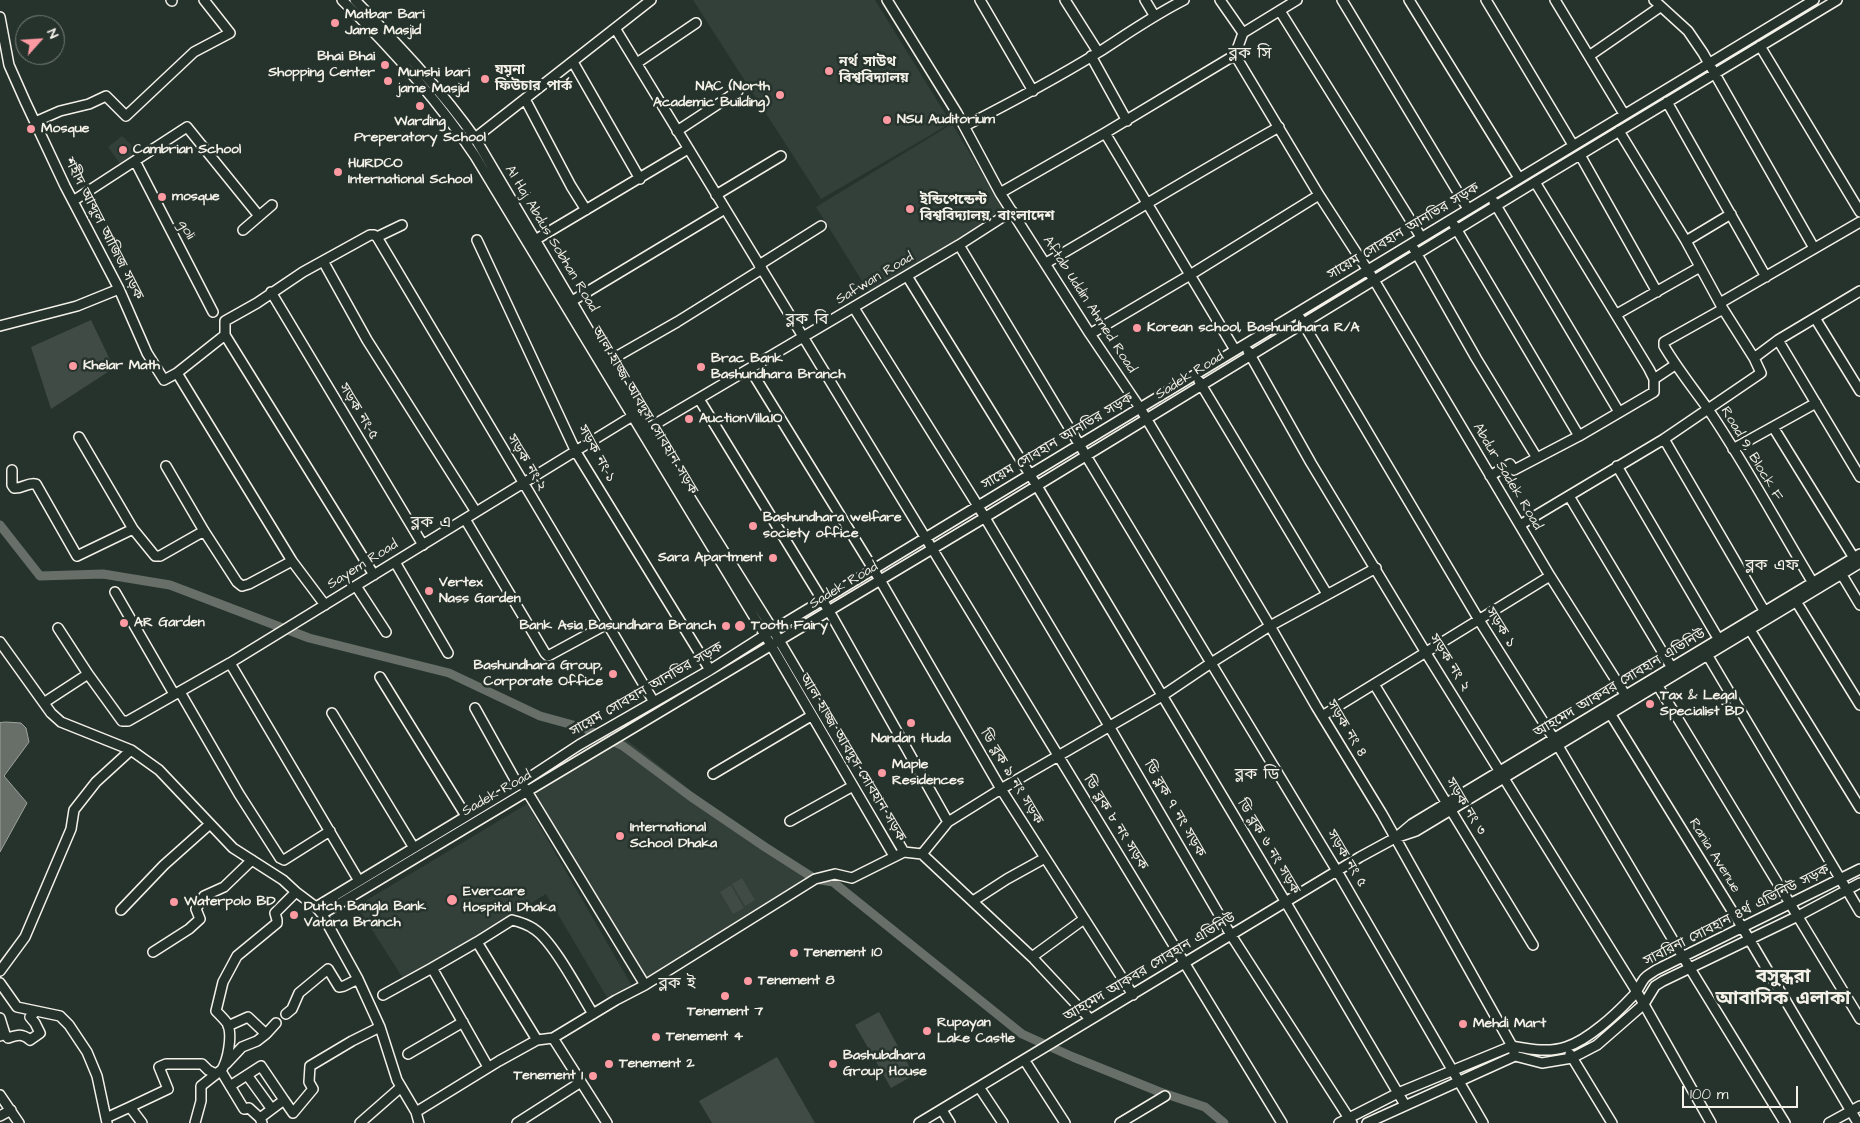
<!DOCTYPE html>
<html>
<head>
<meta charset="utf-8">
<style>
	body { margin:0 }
	#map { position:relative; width:1860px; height:1123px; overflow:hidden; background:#26332d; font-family:"Architects Daughter",sans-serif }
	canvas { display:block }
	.north { position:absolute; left:15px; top:15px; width:50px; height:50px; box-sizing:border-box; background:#26332d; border:1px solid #787f78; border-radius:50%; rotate:64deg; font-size:14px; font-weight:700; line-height:20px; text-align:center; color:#f4f1e8 }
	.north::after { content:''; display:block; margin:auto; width:18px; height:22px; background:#ff9aa2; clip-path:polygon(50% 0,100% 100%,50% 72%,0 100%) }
	.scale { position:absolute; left:1682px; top:1086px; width:116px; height:22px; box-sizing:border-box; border:2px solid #f4f1e8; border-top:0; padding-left:6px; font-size:15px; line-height:18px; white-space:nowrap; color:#f4f1e8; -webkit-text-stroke:4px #26332d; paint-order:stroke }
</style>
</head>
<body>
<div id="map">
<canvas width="1860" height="1123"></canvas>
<div class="north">N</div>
<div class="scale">100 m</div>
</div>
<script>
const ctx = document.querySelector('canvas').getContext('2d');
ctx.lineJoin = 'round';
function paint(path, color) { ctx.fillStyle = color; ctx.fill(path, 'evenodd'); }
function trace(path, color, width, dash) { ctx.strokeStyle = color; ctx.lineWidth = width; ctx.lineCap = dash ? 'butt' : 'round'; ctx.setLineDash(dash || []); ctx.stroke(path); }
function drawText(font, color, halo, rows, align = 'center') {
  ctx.font = font + ' "Architects Daughter","Noto Sans Bengali",sans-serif'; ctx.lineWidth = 5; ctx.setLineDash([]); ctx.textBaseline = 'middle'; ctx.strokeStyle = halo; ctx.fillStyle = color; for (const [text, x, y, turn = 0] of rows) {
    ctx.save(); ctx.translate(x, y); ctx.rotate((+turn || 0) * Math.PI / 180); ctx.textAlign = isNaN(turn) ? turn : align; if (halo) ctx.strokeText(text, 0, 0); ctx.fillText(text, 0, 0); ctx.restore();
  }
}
const built = new Path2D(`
	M693,0H875L951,123L821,199Z
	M952,124L1005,211L869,292L816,207Z
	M122,136L140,153L121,165L108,147Z
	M606,731L628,741L722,815L820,876L645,985L525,783Z
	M527,804L632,986L608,999L546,894L404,980L357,906Z`);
const green = new Path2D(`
	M91,320L114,368L51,409L31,347Z
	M742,878L755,900L745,906L732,884Z
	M731,885L744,908L733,914L720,892Z
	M879,1012L914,1075L891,1088L855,1025Z
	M777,1057L815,1123H712L699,1101Z`);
const water = new Path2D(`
	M6,722L21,723L26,728L29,742L4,776L27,803L0,852V723Z`);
const canal = new Path2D(`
	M0,525L40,576L103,574L170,585L309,638L449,673L540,716L584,728L623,746L690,796L765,847L815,879L833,882L1022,1034L1073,1057L1160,1092L1205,1107L1224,1123`);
const minor = new Path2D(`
	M171,0L172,1
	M342,0C391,48 437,99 475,156L765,635L894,856
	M355,0C397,44 440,88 475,138L647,429L773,630L904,852
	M887,0L957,113L1000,193L1090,334L1140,408L1270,626L1316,706L1382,814L1512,1046L1515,1056
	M980,0L1033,91
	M1065,0L1098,52
	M1145,0L1154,15
	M1220,0L1243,33
	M1342,0L1468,209
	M1409,0L1519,178
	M1486,0L1573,145
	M1555,0L1624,114
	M1654,0L1688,31L1703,53L1814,248
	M1280,11L1421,237
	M0,17L9,65L25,101L65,186L119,289L147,353L164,380L177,373L225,335
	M615,28L1282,1123
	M1760,46L1860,212
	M1235,55L1319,195L1374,280L1550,576L1626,696
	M1235,55L1243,33L1297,0
	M1091,56L1127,121
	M1589,56L1660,7
	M573,62L640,179
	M637,63L696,23
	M525,99L571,186L586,210
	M1667,102L1766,277
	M35,122L60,111L89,104L106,96L126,116L194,52L230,33L204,0
	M965,126C1010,103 1055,79 1099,52C1127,34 1154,15 1184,0
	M677,131L738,91
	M1105,133L1235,350
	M475,138L651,0
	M1580,155L1657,292
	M135,161L213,312
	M1000,193L1105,133L1235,55
	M716,195L781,156
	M73,201L187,127L259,216L272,205L243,230
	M1494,202L1619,412
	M1454,225L1579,436
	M377,237L654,702
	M477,240L576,452L710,670
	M535,240L688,149
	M1686,241L1731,214
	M1414,249L1476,358L1537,458
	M323,261L367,340L476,512
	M1046,263C1124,218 1200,171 1279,127
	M759,265L821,226
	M907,276L1037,486L1285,901L1405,1105
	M271,292L423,545
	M572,301L725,209
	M1720,303L1860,222
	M854,308L978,506L1109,726L1231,935L1352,1123
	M1723,309L1664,342V346C1677,368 1693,388 1708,409C1746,465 1778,525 1813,583
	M1617,314L1700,267
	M1300,318L1479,620L1554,739L1683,957L1785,1123
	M1815,318L1860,391
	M0,326L77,306L119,289
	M1090,334L1190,275L1319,195
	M1778,340L1860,477
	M1248,351L1311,463L1426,653L1637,992L1711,1123
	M1754,358L1778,340L1860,291
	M607,362L677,322L762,269
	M750,369L880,580L1001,789L1133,995
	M177,373L292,561L325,605
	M1654,379L1675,365
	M1199,381L1327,594
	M699,399L829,611L948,822
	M1773,427L1854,558
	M647,429L959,245L1012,211
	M79,437L133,529L155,556H160L204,531
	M1664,439L1765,612
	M1733,449L1816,403
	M166,466L204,531L237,582L242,586L249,584L292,561
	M1617,466L1719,640
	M12,470V485L14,488C22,489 28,482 36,484L77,556L133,529
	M1490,476L1510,464L1514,470L1579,436L1654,392V379L1649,369L1535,182
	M1569,496L1672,668
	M465,519L545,653L548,656L607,624
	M1520,525L1664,439L1761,373L1754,358L1723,309L1686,241L1619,131
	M395,562L448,653
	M1376,568L1270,626L1211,663L1337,871L1483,1123
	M1839,570L1860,605
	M374,575L225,335V321L257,303L303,272L370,235H374L377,237L402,225
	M356,586L386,632
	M115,592L174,694
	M1794,598L1860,705
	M1747,625L1860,808
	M58,628L88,674L122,721H128L230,663L631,417
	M0,642L51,713L61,722L131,750L159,770L233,848L283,880L296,892L316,907L322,914L358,979L380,1027L397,1080L416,1112L419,1123
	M1705,651L1860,912
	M230,663L359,881
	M380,677L466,816
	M1655,681L1860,1019
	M1374,684L1533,945
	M180,692L239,794L280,858L284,860L330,831
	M45,702L88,674
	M475,708L518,785
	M1608,710L1742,927L1858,1123
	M332,713L414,848
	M1322,716L1550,576
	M713,774L811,716
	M525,788L645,985
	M790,821L853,786
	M1399,835L1412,824L1860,554
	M922,854L1032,957L1090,1019
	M973,901L1007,879L1045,858
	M316,907L518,785L579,745L710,670L765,635L1814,0
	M121,910L164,865L210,824
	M322,914L984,518L1535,182L1837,0
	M477,942L512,920C520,922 527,924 534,929C553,941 580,993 593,1014
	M153,952L189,929L200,919L196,909L204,896L224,887L252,860
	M1032,957L1084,919
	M0,971L25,937L71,829L74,810L96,782L131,750
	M0,983L17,1007L60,1016L69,1025L87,1052L97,1076L107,1123
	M383,995L432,968
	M286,1014L292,1009L299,993L328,969L339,987L344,986L358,979
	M0,1018L5,1034
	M228,1026L248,1017L266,1034L276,1023
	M0,1036L5,1034L8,1038C17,1035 22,1033 30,1040L40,1033L35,1023L30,1017L35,1012
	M553,1038L607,1123
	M408,1054L463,1022
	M1570,1054L1612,1123
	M1025,1061L1065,1123
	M226,1064L242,1047L257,1041L266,1034
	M488,1067L432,968L477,942L537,1040
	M247,1075L271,1108
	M230,1086L261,1066L284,1100
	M979,1087L1003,1123
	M0,1095L19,1123
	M130,1107L168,1089L159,1067L166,1064H202L208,1070L216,1074
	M942,1110L950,1123
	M416,1112L499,1061L537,1040L553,1038L616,1000L645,985L815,879L835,874L852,878L904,852L922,854L948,822L1001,789L1162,696L1211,663L959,245
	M0,1116L11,1110
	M106,1118L130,1107L142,1123
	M260,1118L284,1100L293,1113L313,1089L309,1082L310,1066L352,1041L380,1027
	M195,1123L201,1101V1086L220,1071
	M262,1123L260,1118L249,1108L244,1109L221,1071C228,1061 233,1034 227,1023C224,1019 220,1015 216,1011L223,982L237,956L277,923V920L275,913L296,892
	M360,1123L401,1087
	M517,1123L581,1082
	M919,1123L1360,857L1395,838L1416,831L1860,563
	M1120,1123L1165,1096
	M1339,1123L1398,1093L1512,1046C1529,1049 1548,1053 1566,1047C1588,1040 1615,1015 1631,998C1637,993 1639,986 1644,979C1647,975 1652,973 1656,970L1860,869
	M1367,1123L1515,1056L1542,1063L1572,1058L1597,1045L1644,1004L1655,986L1663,981L1798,916L1860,883
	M1829,1123L1860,1106`);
const markers = [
	[335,23,5,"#ff9aa2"],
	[385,65,5,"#ff9aa2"],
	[829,71,5,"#ff9aa2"],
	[485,79,5,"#ff9aa2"],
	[388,81,5,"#ff9aa2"],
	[780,95,5,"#ff9aa2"],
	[420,106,5,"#ff9aa2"],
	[887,120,5,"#ff9aa2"],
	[31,129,5,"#ff9aa2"],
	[123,150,5,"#ff9aa2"],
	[338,172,5,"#ff9aa2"],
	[162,197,5,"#ff9aa2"],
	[910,209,5,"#ff9aa2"],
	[1137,328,5,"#ff9aa2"],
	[73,366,5,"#ff9aa2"],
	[701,367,5,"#ff9aa2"],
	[689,419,5,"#ff9aa2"],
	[753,526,5,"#ff9aa2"],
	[773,558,5,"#ff9aa2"],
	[429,591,5,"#ff9aa2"],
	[124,623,5,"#ff9aa2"],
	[726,626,5,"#ff9aa2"],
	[740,626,6,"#ff9aa2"],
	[613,674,5,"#ff9aa2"],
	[1650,704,5,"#ff9aa2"],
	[911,723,5,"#ff9aa2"],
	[882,773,5,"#ff9aa2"],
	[620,836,5,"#ff9aa2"],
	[452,900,6,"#ff9aa2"],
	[174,902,5,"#ff9aa2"],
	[294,915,5,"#ff9aa2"],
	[794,953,5,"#ff9aa2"],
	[748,981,5,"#ff9aa2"],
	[725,996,5,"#ff9aa2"],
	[1463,1024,5,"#ff9aa2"],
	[927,1031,5,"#ff9aa2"],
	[656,1037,5,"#ff9aa2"],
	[609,1064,5,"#ff9aa2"],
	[833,1064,5,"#ff9aa2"],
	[593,1076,5,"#ff9aa2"]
];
const poiNames = [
	["Matbar Bari",345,15],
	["Jame Masjid",345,31],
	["Bhai Bhai",375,57,"right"],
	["Shopping Center",375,73,"right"],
	["নর্থ সাউথ",839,63],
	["বিশ্ববিদ্যালয়",839,79],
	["যমুনা",495,71],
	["ফিউচার পার্ক",495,87],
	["Munshi bari",398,73],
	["jame Masjid",398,89],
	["NAC (North",770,87,"right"],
	["Academic Building)",770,103,"right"],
	["NSU Auditorium",897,120],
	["Warding",420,122,"center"],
	["Preperatory School",420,138,"center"],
	["Mosque",41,129],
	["Cambrian School",133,150],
	["HURDCO",348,164],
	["International School",348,180],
	["mosque",172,197],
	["ইন্ডিপেন্ডেন্ট",920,201],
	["বিশ্ববিদ্যালয়, বাংলাদেশ",920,217],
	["Korean school, Bashundhara R/A",1147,328],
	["Brac Bank",711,359],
	["Bashundhara Branch",711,375],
	["Khelar Math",83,366],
	["AuctionVilla.IO",699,419],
	["Bashundhara welfare",763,518],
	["society office",763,534],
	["Sara Apartment",763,558,"right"],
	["Vertex",439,583],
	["Nass Garden",439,599],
	["AR Garden",134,623],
	["Bank Asia Basundhara Branch",716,626,"right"],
	["Tooth Fairy",751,626],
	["Bashundhara Group,",603,666,"right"],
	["Corporate Office",603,682,"right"],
	["Tax & Legal",1660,696],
	["Specialist BD",1660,712],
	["Nandan Huda",911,739,"center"],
	["Maple",892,765],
	["Residences",892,781],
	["International",630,828],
	["School Dhaka",630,844],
	["Evercare",463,892],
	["Hospital Dhaka",463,908],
	["Waterpolo BD",184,902],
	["Dutch Bangla Bank",304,907],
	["Vatara Branch",304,923],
	["Tenement 10",804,953],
	["Tenement 8",758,981],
	["Tenement 7",725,1012,"center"],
	["Rupayan",937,1023],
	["Lake Castle",937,1039],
	["Mehdi Mart",1473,1024],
	["Tenement 4",666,1037],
	["Bashubdhara",843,1056],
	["Group House",843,1072],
	["Tenement 2",619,1064],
	["Tenement 1",583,1076,"right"]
];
const streetNames = [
	["শহীদ আব্দুল আজিজ সড়ক",103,229,63],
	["goli",186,230,62],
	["সায়েম সোবহান আনভির সড়ক",1404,232,-31],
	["Al Haj Abdus Sobhan Road",551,239,59],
	["Safwan Road",875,279,-31],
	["Aftab Uddin Ahmed Road",1089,305,57],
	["Sadek Road",1190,376,-32],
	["আল হাজ্জ আবদুস সোবহান সড়ক",644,411,59],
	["সড়ক নং-৫",358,412,59],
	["সায়েম সোবহান আনভির সড়ক",1058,442,-31],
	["সড়ক নং-১",596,454,61],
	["Road 9, Block F",1751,454,59],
	["সড়ক নং-২",526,463,59],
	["Abdur Sadek Road",1507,477,59],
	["Sayem Road",363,565,-32],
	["Sadek Road",844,586,-31],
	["সড়ক ১",1500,628,58],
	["সড়ক নং ২",1449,663,58],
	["আহমেদ আকবর সোবহান এভিনিউ",1620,684,-31],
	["সায়েম সোবহান আনভির সড়ক",647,690,-30],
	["সড়ক নং ৪",1346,729,59],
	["আল হাজ্জ আবদুস সোবহান সড়ক",852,758,59],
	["ডি ব্লক ৯ নং সড়ক",1011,777,59],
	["Sadek Road",497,794,-30],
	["সড়ক নং ৩",1465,807,59],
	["ডি ব্লক ৭ নং সড়ক",1174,809,60],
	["ডি ব্লক ৮ নং সড়ক",1115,823,58],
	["ডি ব্লক ৬ নং সড়ক",1268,847,59],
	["Rania Avenue",1714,856,58],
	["সড়ক নং ৫",1346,859,59],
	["সাবরিনা সোবহান ৪র্থ এভিনিউ সড়ক",1737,916,-27],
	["আহমেদ আকবর সোবহান এভিনিউ",1150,968,-31]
];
const quarterNames = [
	["ব্লক সি",1250,55],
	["ব্লক বি",807,321],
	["ব্লক এ",431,524],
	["ব্লক এফ",1772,567],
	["ব্লক ডি",1257,776],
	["ব্লক ই",677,985]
];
const districtNames = [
	["বসুন্ধরা",1783,978],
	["আবাসিক এলাকা",1783,1000]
];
paint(built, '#333f39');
paint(green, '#414b45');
paint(water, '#676f68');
trace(water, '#9fa39b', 1);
trace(canal, '#676f68', 9);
trace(minor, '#f4f1e8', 12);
trace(minor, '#26332d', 9);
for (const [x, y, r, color] of markers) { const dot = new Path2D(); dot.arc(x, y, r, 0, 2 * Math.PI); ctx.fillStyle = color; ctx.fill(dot); trace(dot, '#26332d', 2); }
drawText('bold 14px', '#f4f1e8', '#26332d', poiNames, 'left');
drawText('14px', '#f4f1e8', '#26332d', streetNames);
drawText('16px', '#f4f1e8', '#26332d', quarterNames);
drawText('bold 19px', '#f4f1e8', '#26332d', districtNames);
</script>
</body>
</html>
